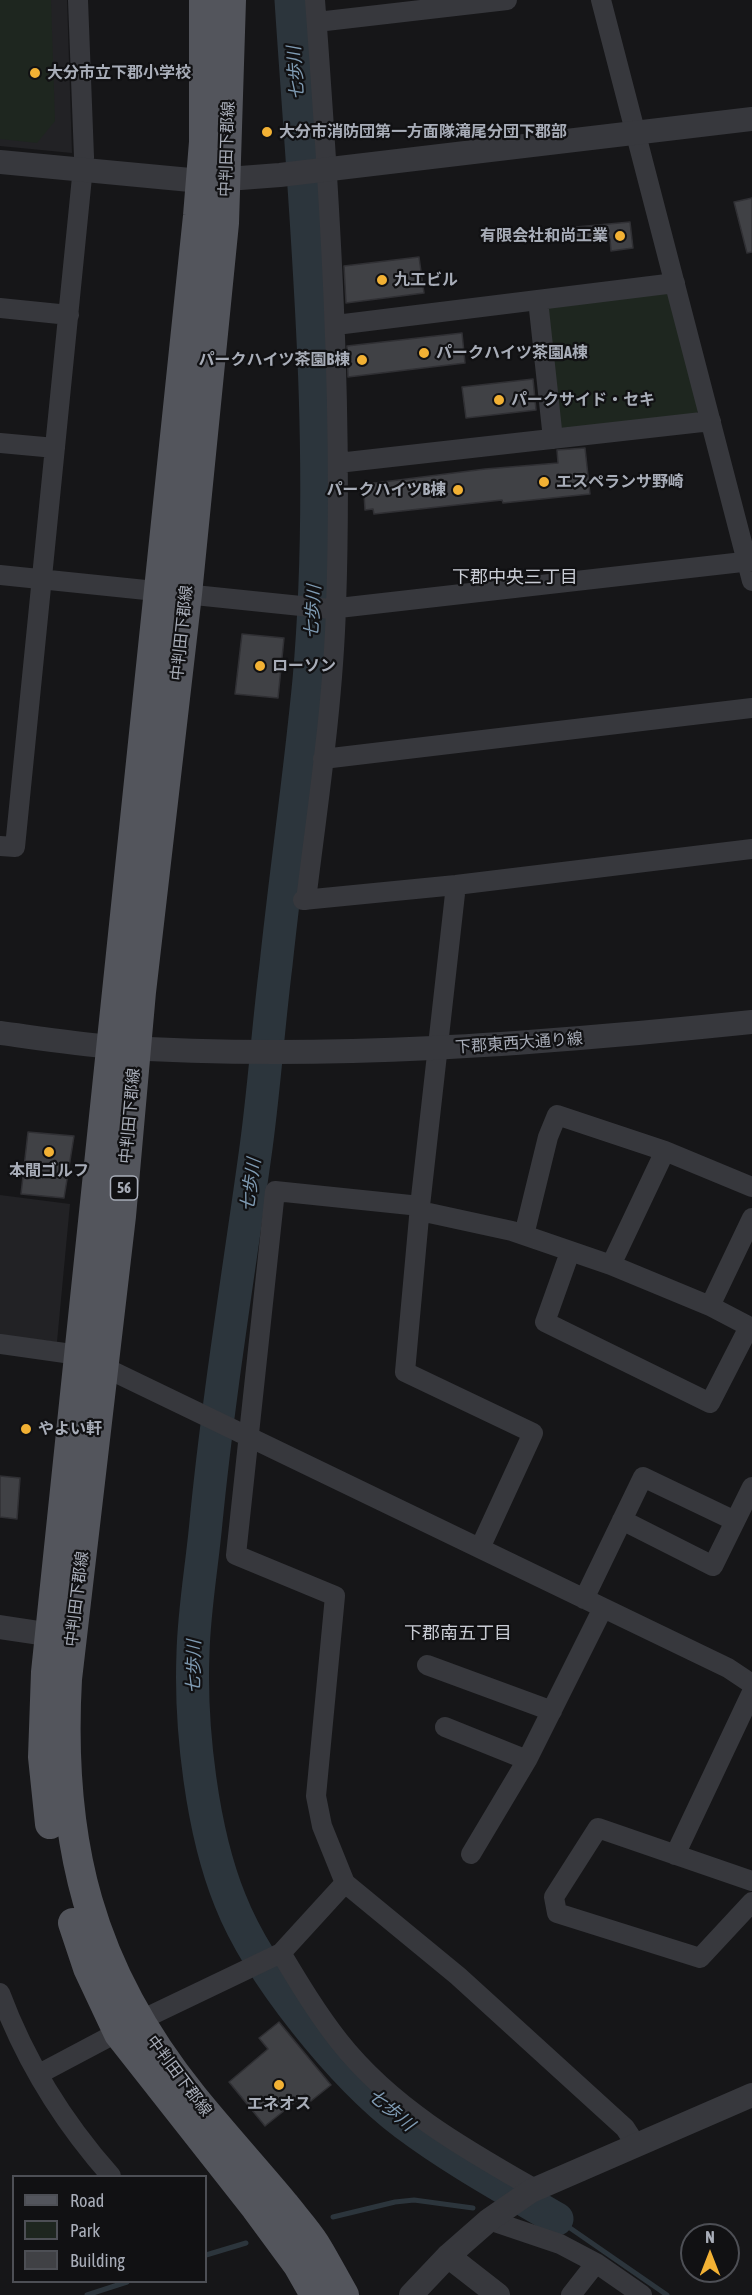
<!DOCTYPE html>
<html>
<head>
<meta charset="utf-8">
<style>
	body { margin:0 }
	#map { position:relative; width:752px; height:2295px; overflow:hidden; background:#161618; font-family:"Asap Condensed",sans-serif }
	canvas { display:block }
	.legend { position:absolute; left:12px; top:2175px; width:195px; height:108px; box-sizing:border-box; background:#111113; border:2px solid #4d4f55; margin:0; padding:8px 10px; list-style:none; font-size:18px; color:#a8adb8 }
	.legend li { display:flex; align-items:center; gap:12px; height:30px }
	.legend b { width:30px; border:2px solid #4d4f55 }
	.north { position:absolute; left:680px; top:2223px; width:60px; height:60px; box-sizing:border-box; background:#111113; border:2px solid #4d4f55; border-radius:50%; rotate:0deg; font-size:16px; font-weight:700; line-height:24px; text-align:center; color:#a8adb8 }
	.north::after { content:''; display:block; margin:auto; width:21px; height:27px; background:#f2b134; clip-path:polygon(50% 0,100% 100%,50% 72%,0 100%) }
</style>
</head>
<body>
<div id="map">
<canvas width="752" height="2295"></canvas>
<ul class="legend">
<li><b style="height:8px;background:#53555c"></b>Road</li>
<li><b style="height:16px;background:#1e261f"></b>Park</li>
<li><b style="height:16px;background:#404145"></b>Building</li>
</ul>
<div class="north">N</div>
</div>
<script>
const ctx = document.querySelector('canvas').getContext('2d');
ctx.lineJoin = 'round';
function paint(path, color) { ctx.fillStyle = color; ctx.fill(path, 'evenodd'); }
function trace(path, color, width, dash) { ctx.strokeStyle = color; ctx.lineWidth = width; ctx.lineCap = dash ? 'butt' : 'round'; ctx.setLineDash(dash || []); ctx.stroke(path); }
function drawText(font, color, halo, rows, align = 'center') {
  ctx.font = font + ' "Asap Condensed","Noto Sans JP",sans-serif'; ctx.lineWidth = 4.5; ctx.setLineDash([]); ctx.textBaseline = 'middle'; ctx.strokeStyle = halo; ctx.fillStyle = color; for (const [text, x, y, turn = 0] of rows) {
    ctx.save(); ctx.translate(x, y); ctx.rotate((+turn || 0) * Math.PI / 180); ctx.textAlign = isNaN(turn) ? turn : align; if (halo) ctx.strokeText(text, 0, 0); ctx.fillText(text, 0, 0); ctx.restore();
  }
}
const built = new Path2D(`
	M0,0H67L72,153L0,146Z
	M0,1195L70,1204L57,1342L0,1335Z`);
const green = new Path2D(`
	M0,0H51L55,121L37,143L0,139Z
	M663,292L671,296L700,407L696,415L564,430L556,423L547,306Z`);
const stream = new Path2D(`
	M333,2217L395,2202L414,2200L473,2208
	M548,2222L557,2219L667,2295
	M206,2255L246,2243
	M87,2295L127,2282`);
const river = new Path2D(`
	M291,0C306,227 329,453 309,680C300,775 286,870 276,965C268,1028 264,1092 255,1155C238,1277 218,1400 206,1522C202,1566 194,1610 193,1653C190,1728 202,1831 230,1900C259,1974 342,2076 405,2124C453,2160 506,2189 557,2219`);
const building = new Path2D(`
	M752,198V252L747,253L734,202Z
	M630,222L633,248L611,251L610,239L566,241L565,228Z
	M419,257L424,293L346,303L344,266Z
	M462,333L465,363L348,377L347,346Z
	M533,379L536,410L466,418L462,387Z
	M585,448L590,494L503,503L502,500L374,514L373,509L365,510L364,494H368L367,484L485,469L558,463L557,450Z
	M242,634L284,638L278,698L235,694Z
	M28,1132L74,1136L64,1198L21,1194Z
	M0,1476L20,1478L17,1519L0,1517Z
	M279,2022L331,2085L311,2101L305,2094L265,2126L229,2082L268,2049L259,2038Z`);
const minor = new Path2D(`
	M601,0L752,581
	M317,22L507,0
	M538,300L553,439
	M0,308L69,315
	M336,325L675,283
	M0,443L55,448
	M338,463L711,421
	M0,575L330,609L752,561
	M323,759L752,708
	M0,846L15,847L84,157L78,0
	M456,885L420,1206L405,1372L533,1433L480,1548
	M303,900L456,885L752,849
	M306,900C318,803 333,705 336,607C343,404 330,202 315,0
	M420,1206L275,1191L236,1555L335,1596L316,1796L322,1826L345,1883L458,1976L625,2128L636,2145
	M420,1211L512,1231L611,1265L710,1306L752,1328
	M524,1235L548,1137L557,1115L665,1151L752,1187
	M570,1252L545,1322L710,1403L749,1327
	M611,1265L665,1151
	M710,1306L752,1218
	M0,1344L79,1355L728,1668L752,1684
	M622,1520L713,1566L752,1487
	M584,1599L643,1477L735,1521
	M427,1665L552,1711
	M445,1727L527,1760
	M471,1854L527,1760L603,1608
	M675,1855L752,1692
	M752,1881L598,1828L554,1897L557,1913L700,1958L752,1902
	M281,1953C299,1983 317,2013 339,2041C391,2107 463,2148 535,2189
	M0,1993C25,2060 64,2123 111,2176
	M39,2074L139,2021L281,1953L345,1883
	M489,2220L560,2244L596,2263L642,2295
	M571,2295L596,2263`);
const tertiary = new Path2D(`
	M0,162L201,181L280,175L752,119
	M0,1033C37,1038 75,1044 113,1047C327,1061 539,1044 752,1022
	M0,1627L66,1637
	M448,2256L498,2295
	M411,2295L448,2256L489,2220L531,2191L752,2095`);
const primary = new Path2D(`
	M231,0L224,223L187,594L141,992L121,1216L67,1679C58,1842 89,1968 193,2097C223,2134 254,2168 284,2204C294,2217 306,2230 315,2244C325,2260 334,2278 344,2295
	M50,1824L43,1757L46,1672L198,216L204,142V0
	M73,1923L88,1968L119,2034L256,2208L298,2265L315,2295`);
const markers = [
	[35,73,6,"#f2b134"],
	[267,132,6,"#f2b134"],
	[620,236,6,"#f2b134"],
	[382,280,6,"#f2b134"],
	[424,353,6,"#f2b134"],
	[362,360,6,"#f2b134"],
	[499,400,6,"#f2b134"],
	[544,482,6,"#f2b134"],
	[458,490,6,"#f2b134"],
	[260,666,6,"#f2b134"],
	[49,1152,6,"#f2b134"],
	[26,1429,6,"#f2b134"],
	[279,2085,6,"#f2b134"]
];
const shields = [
	[124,1188,27]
];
const shieldNames = [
	["56",124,1188]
];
const poiNames = [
	["大分市立下郡小学校",47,73],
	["大分市消防団第一方面隊滝尾分団下郡部",279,132],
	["有限会社和尚工業",608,236,"right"],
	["九工ビル",394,280],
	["パークハイツ茶園A棟",436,353],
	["パークハイツ茶園B棟",350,360,"right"],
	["パークサイド・セキ",511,400],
	["エスペランサ野崎",556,482],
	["パークハイツB棟",446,490,"right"],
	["ローソン",272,666],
	["本間ゴルフ",49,1171,"center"],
	["やよい軒",38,1429],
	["エネオス",279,2104,"center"]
];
const streetNames = [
	["中判田下郡線",227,149,-88],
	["中判田下郡線",182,633,-84],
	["下郡東西大通り線",519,1043,-4],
	["中判田下郡線",130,1116,-85],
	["中判田下郡線",77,1599,-83],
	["中判田下郡線",179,2076,53]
];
const waterNames = [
	["七歩川",296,73,-94],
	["七歩川",313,612,-87],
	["七歩川",251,1185,-82],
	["七歩川",194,1667,-89],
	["七歩川",391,2110,40]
];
const neighbourhoodNames = [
	["下郡中央三丁目",515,577],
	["下郡南五丁目",458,1633]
];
paint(built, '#222225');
paint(green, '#1e261f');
trace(stream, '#2c353c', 5);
trace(river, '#2c353c', 33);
paint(building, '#404145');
trace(building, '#303034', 1.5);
trace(minor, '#37383d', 20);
trace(tertiary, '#37383d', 24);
trace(primary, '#53555c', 30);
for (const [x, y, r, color] of markers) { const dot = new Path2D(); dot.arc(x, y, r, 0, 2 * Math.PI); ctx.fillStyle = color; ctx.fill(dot); trace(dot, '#111113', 2); }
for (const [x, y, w] of shields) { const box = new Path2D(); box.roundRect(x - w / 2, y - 12, w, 24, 4.5); ctx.fillStyle = '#111113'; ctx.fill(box); trace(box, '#a8adb8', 1.5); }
drawText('bold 15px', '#a8adb8', null, shieldNames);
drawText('bold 16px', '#a8adb8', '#111113', poiNames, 'left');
drawText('16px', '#a8adb8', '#111113', streetNames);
drawText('italic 18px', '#7f9bb3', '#111113', waterNames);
drawText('18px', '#c9ccd4', '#111113', neighbourhoodNames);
</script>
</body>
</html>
